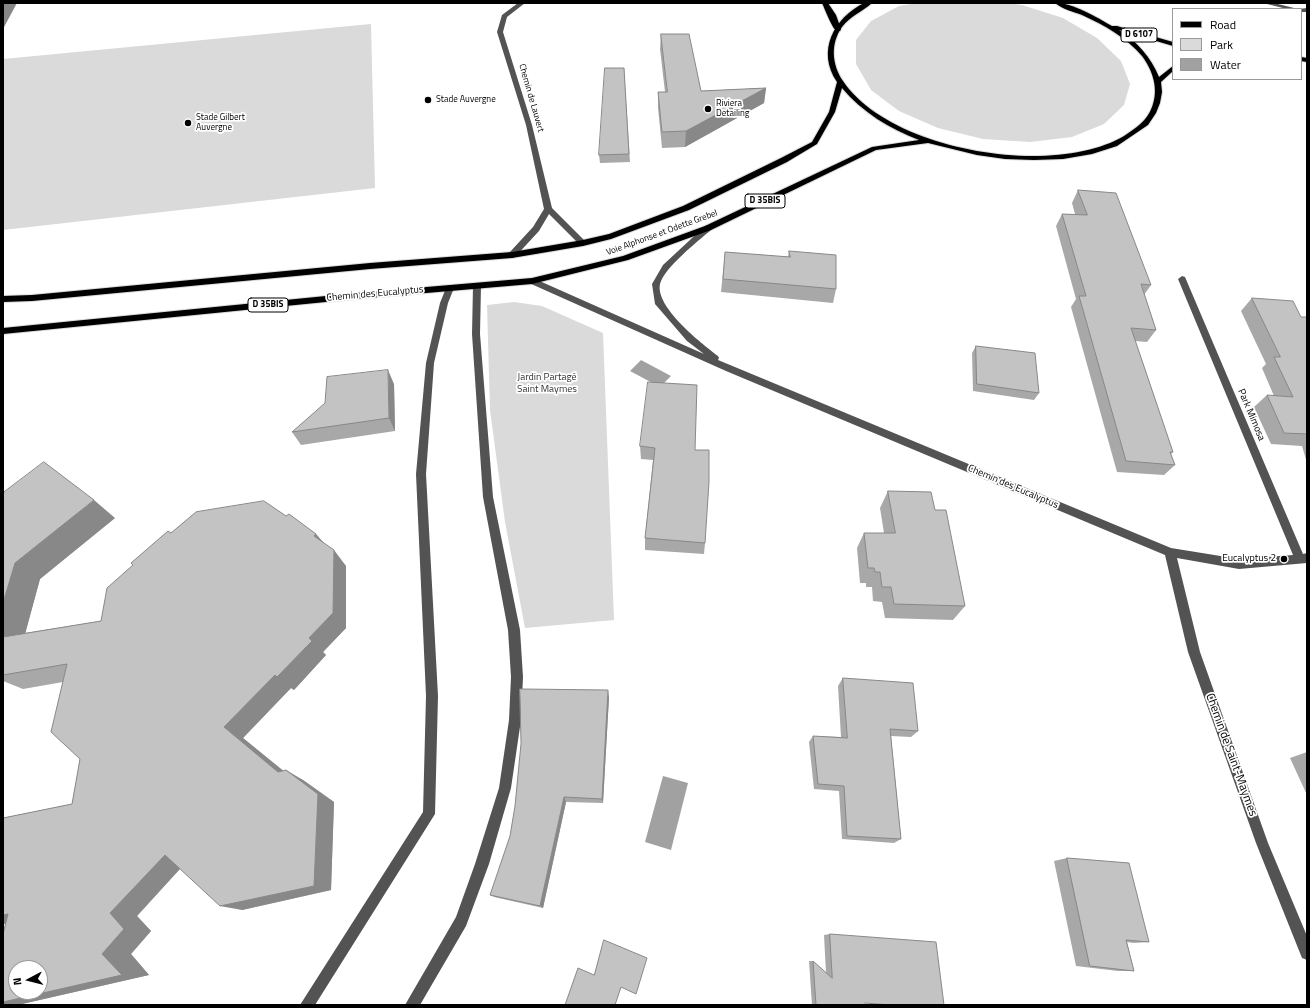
<!DOCTYPE html>
<html>
<head>
<meta charset="utf-8">
<style>
	body { margin:0 }
	#map { position:relative; width:1310px; height:1008px; overflow:hidden; background:#fff; font-family:"Titillium Web",sans-serif }
	canvas { display:block }
	.frame { position:absolute; inset:0; border:4px solid #000; pointer-events:none }
	.legend { position:absolute; left:1172px; top:8px; width:130px; height:72px; box-sizing:border-box; background:#fff; border:1px solid #999; margin:0; padding:5px 7px; list-style:none; font-size:12px; color:#000 }
	.legend li { display:flex; align-items:center; gap:8px; height:20px }
	.legend b { width:20px; border:1px solid #999 }
	.north { position:absolute; left:8px; top:960px; width:40px; height:40px; box-sizing:border-box; background:#fff; border:1px solid #999; border-radius:50%; rotate:263deg; font-size:11px; font-weight:700; line-height:16px; text-align:center; color:#000 }
	.north::after { content:''; display:block; margin:auto; width:14px; height:18px; background:#000; clip-path:polygon(50% 0,100% 100%,50% 72%,0 100%) }
</style>
</head>
<body>
<div id="map">
<canvas width="1310" height="1008"></canvas>
<div class="frame"></div>
<ul class="legend">
<li><b style="height:5px;background:#000"></b>Road</li>
<li><b style="height:11px;background:#dadada"></b>Park</li>
<li><b style="height:11px;background:#a1a1a1"></b>Water</li>
</ul>
<div class="north">N</div>
</div>
<script>
const ctx = document.querySelector('canvas').getContext('2d');
ctx.lineJoin = 'round';
function paint(path, color) { ctx.fillStyle = color; ctx.fill(path, 'evenodd'); }
function trace(path, color, width, dash) { ctx.strokeStyle = color; ctx.lineWidth = width; ctx.lineCap = dash ? 'butt' : 'round'; ctx.setLineDash(dash || []); ctx.stroke(path); }
function drawText(font, color, halo, rows, align = 'center') {
  ctx.font = font + ' "Titillium Web",sans-serif'; ctx.lineWidth = 3.5; ctx.setLineDash([]); ctx.textBaseline = 'middle'; ctx.strokeStyle = halo; ctx.fillStyle = color; for (const [text, x, y, turn = 0] of rows) {
    ctx.save(); ctx.translate(x, y); ctx.rotate((+turn || 0) * Math.PI / 180); ctx.textAlign = isNaN(turn) ? turn : align; if (halo) ctx.strokeText(text, 0, 0); ctx.fillText(text, 0, 0); ctx.restore();
  }
}
const green = new Path2D(`
	M916,3H1009L1022,5L1063,18L1097,38L1121,61L1130,84L1124,105L1104,124L1072,137L1030,142L983,139L938,128L899,111L871,90L856,64V40L871,21L899,6Z
	M371,24L375,188L3,230V59Z
	M514,302L542,306L603,333L614,620L525,628L505,522L490,410L487,305Z`);
const water = new Path2D(`
	M641,360L671,376L660,387L630,371Z
	M663,776L688,783L671,850L645,842Z`);
const minor = new Path2D(`
	M518,3H525L507,17L503,32L532,125L552,208L587,243L586,245H580L549,214L539,231L515,257L512,258L508,255L509,253L533,227L544,209L526,125L497,32L502,15Z
	M1263,3H1274L1298,9H1287Z
	M1307,8V12H1301V9H1299Z
	M708,225L712,228L711,230C698,241 664,268 660,284C655,307 701,343 718,356L719,358L718,360L1171,548L1239,559L1293,555L1178,279L1182,276L1185,277L1303,554L1307,553V563L1239,569L1177,558L1200,652L1268,843L1307,936V960L1302,958L1256,843L1188,652L1165,555L726,371L529,283L528,281L529,279H535L704,354L687,341L655,304L652,284L663,265L705,226Z
	M477,283L481,286L480,334L493,497L520,630L523,677L521,720L511,788L489,864L466,926L420,1005H405L456,917L475,864L499,788L509,720L511,677L508,630L483,497L472,334L473,286Z
	M450,285L454,288L448,303L434,363L426,474L438,696L435,814L315,1005H300L423,812L426,696L416,474L426,363L440,303L446,288Z`);
const major = new Path2D(`
	M864,3H872C862,12 850,16 842,27C830,44 832,65 843,81C890,151 1053,178 1124,136C1136,128 1147,121 1152,107C1159,89 1153,71 1142,56C1127,38 1104,25 1082,15C1074,12 1062,9 1055,3C1074,3 1096,17 1112,26H1117L1173,42V46L1119,30C1137,42 1151,57 1159,77L1173,66V71L1161,82L1162,92L1160,103L1156,113L1148,125L1117,146L1092,154L1063,159L1034,160L1005,159L977,155L928,143L876,150L711,230L628,260L532,284L356,299L3,334V328L356,293L532,278L623,256L705,226L872,147L919,140C890,129 862,112 842,88L835,112L817,144L787,162L689,210L611,239L583,246L512,258L370,269L32,301L3,302V296L32,295L370,263L512,252L583,240L609,234L683,206L781,158L812,142L829,112L837,82C816,51 834,18 864,3Z
	M1301,57L1307,58V62L1301,61Z`);
const highway = new Path2D(`
	M822,3H828L836,15L841,29L840,31H837C832,29 825,9 822,3Z`);
const wall = new Path2D(`
	M661,34L701,91L766,88L764,103L685,147L662,148L658,108V92H665L660,49Z
	M624,68L630,162L600,163L599,155Z
	M1078,190L1151,285L1144,295L1156,330L1147,342L1135,341L1173,452L1171,454L1175,465L1164,475L1117,472L1071,307L1076,299L1056,226L1062,214H1075L1072,203Z
	M789,251L836,289L833,303L721,292L725,252L788,257Z
	M1252,298L1301,317H1307V463L1302,446L1271,444L1254,407L1267,395L1274,396L1262,368L1266,364L1241,311Z
	M976,346L1039,393L1034,400L973,391L972,353Z
	M394,384L395,431L301,445L292,432Z
	M640,446L695,450L705,543L704,554L645,550V538L653,460L641,459Z
	M888,491L935,510L965,606L953,620L885,618L882,602L873,601L872,587H866V583H860L857,548L864,533H884L880,508Z
	M3,493L115,518L40,579L25,633L101,621L171,533L286,516L316,534L324,543L346,566V628L323,652L326,655L294,690L291,688L243,738L283,771L303,780L334,802L331,890L242,910L180,869L137,916L151,931L131,954L149,975L22,1004L3,1005L5,924H3V818L72,804L80,759L63,682L23,689L3,681Z
	M843,678L918,731L911,737L891,736L901,839L894,843L842,839L839,791L814,789L809,742L813,736L841,737L838,686Z
	M609,697L603,803L566,802L543,908L494,897L490,895Z
	M1307,752V795L1290,758Z
	M1067,858L1149,942L1133,943L1127,942L1134,971H1118L1076,966L1054,861Z
	M830,934L865,1003V1005H812L809,961H813L826,973L824,935Z`);
const shadedWall = new Path2D(`
	M3,3H17L3,29Z
	M766,88L764,103L685,147L686,131Z
	M388,370L394,384L395,431L389,418Z
	M94,500L115,518L40,579L20,653L3,644V603L15,563Z
	M316,534L329,550L314,536Z
	M334,550L346,566V628L323,652L326,655L294,690L291,688L243,738L296,781L278,772L224,727L309,638Z
	M608,690L609,697L603,803L602,799Z
	M286,770L303,780L334,802L331,890L242,910L220,906Z
	M564,797L566,802L543,908L540,906Z
	M165,855L188,860L137,916L151,931L131,954L149,975L22,1004L3,1005V1002L102,954L110,913Z
	M8,914L40,917L3,924V915Z`);
const building = new Path2D(`
	M661,34H689L701,91L766,88L686,131L662,132L658,92H667Z
	M605,68H624L629,154L599,155Z
	M1078,190L1116,193L1151,285L1141,284L1156,330L1131,328L1173,452H1170L1175,465L1126,461L1079,296H1086L1062,214L1087,215Z
	M789,251L836,255V289L723,279L725,252L790,257Z
	M1252,298L1293,301L1301,317H1307V434L1284,433L1267,395L1293,397L1274,357H1280Z
	M976,346L1035,353L1039,393L977,384Z
	M388,370L389,418L292,432L325,403L327,377Z
	M648,382L697,385L695,450H709V482L705,543L645,538L655,448L640,446Z
	M44,462L94,500L15,563L3,603V493Z
	M888,491L931,492L935,510H946L965,606L894,604L891,587H882L880,572H875L874,568H868L864,533H895Z
	M264,501L286,516L289,514L316,534L314,536L334,550L333,613L309,638L312,641L277,677L275,675L224,727L278,772L286,770L318,794L314,886L220,906L165,855L110,913L124,929L102,954L122,975L3,1002V934L8,914L3,915V818L72,804L80,759L51,732L67,664L3,675V637L101,621L107,588L133,565L131,563L168,531L171,533L196,512ZM16,968H40V992H16Z
	M843,678L913,683L918,731L890,729L901,839L847,836L844,786L818,784L813,736L847,738Z
	M520,689L608,690L602,799L564,797L540,906L490,895L510,836L515,806L521,744Z
	M1067,858L1129,863L1149,942L1126,940L1134,971L1090,966Z
	M830,934L936,942L944,1005H891L865,1003V1005H816L813,961L832,978Z
	M604,940L647,958L636,994L621,987L615,1005H565L578,968L594,975Z`);
const markers = [
	[428,100,4,"#000"],
	[708,109,4,"#000"],
	[188,123,4,"#000"],
	[1284,559,4,"#000"]
];
const shields = [
	[1139,35,36],
	[765,201,40],
	[268,305,40]
];
const shieldNames = [
	["D 6107",1139,35],
	["D 35BIS",765,201],
	["D 35BIS",268,305]
];
const farStreetnames = [
	["Chemin de Lauvert",531,98,74],
	["Voie Alphonse et Odette Grebel",662,233,-20]
];
const farPoinames = [
	["Stade Auvergne",436,100],
	["Riviera",716,104],
	["Detailing",716,114],
	["Stade Gilbert",196,118],
	["Auvergne",196,128]
];
const streetNames = [
	["Chemin des Eucalyptus",375,294,-5],
	["Park Mimosa",1251,415,67],
	["Chemin des Eucalyptus",1013,487,23]
];
const parkNames = [
	["Jardin Partagé",547,378],
	["Saint Maymes",547,390]
];
const poiNames = [
	["Eucalyptus 2",1276,559]
];
const nearStreetnames = [
	["Chemin de Saint-Maymes",1231,755,70]
];
paint(green, '#dadada');
paint(water, '#a1a1a1');
trace(major, '#dbdbdb', 2);
trace(highway, '#dbdbdb', 2);
paint(minor, '#535353');
paint(major, '#000');
paint(highway, '#000');
paint(wall, '#a8a8a8');
paint(shadedWall, '#888');
paint(building, '#c3c3c3');
trace(building, '#888', 1);
for (const [x, y, r, color] of markers) { const dot = new Path2D(); dot.arc(x, y, r, 0, 2 * Math.PI); ctx.fillStyle = color; ctx.fill(dot); trace(dot, '#fff', 1.5); }
for (const [x, y, w] of shields) { const box = new Path2D(); box.roundRect(x - w / 2, y - 7, w, 14, 3); ctx.fillStyle = '#fff'; ctx.fill(box); trace(box, '#000', 1); }
drawText('bold 9px', '#000', null, shieldNames);
drawText('9px', '#000', '#fff', farStreetnames);
drawText('9px', '#000', '#fff', farPoinames, 'left');
drawText('10px', '#000', '#fff', streetNames);
drawText('10px', '#313131', '#fff', parkNames);
drawText('10px', '#000', '#fff', poiNames, 'right');
drawText('12px', '#000', '#fff', nearStreetnames);
</script>
</body>
</html>
